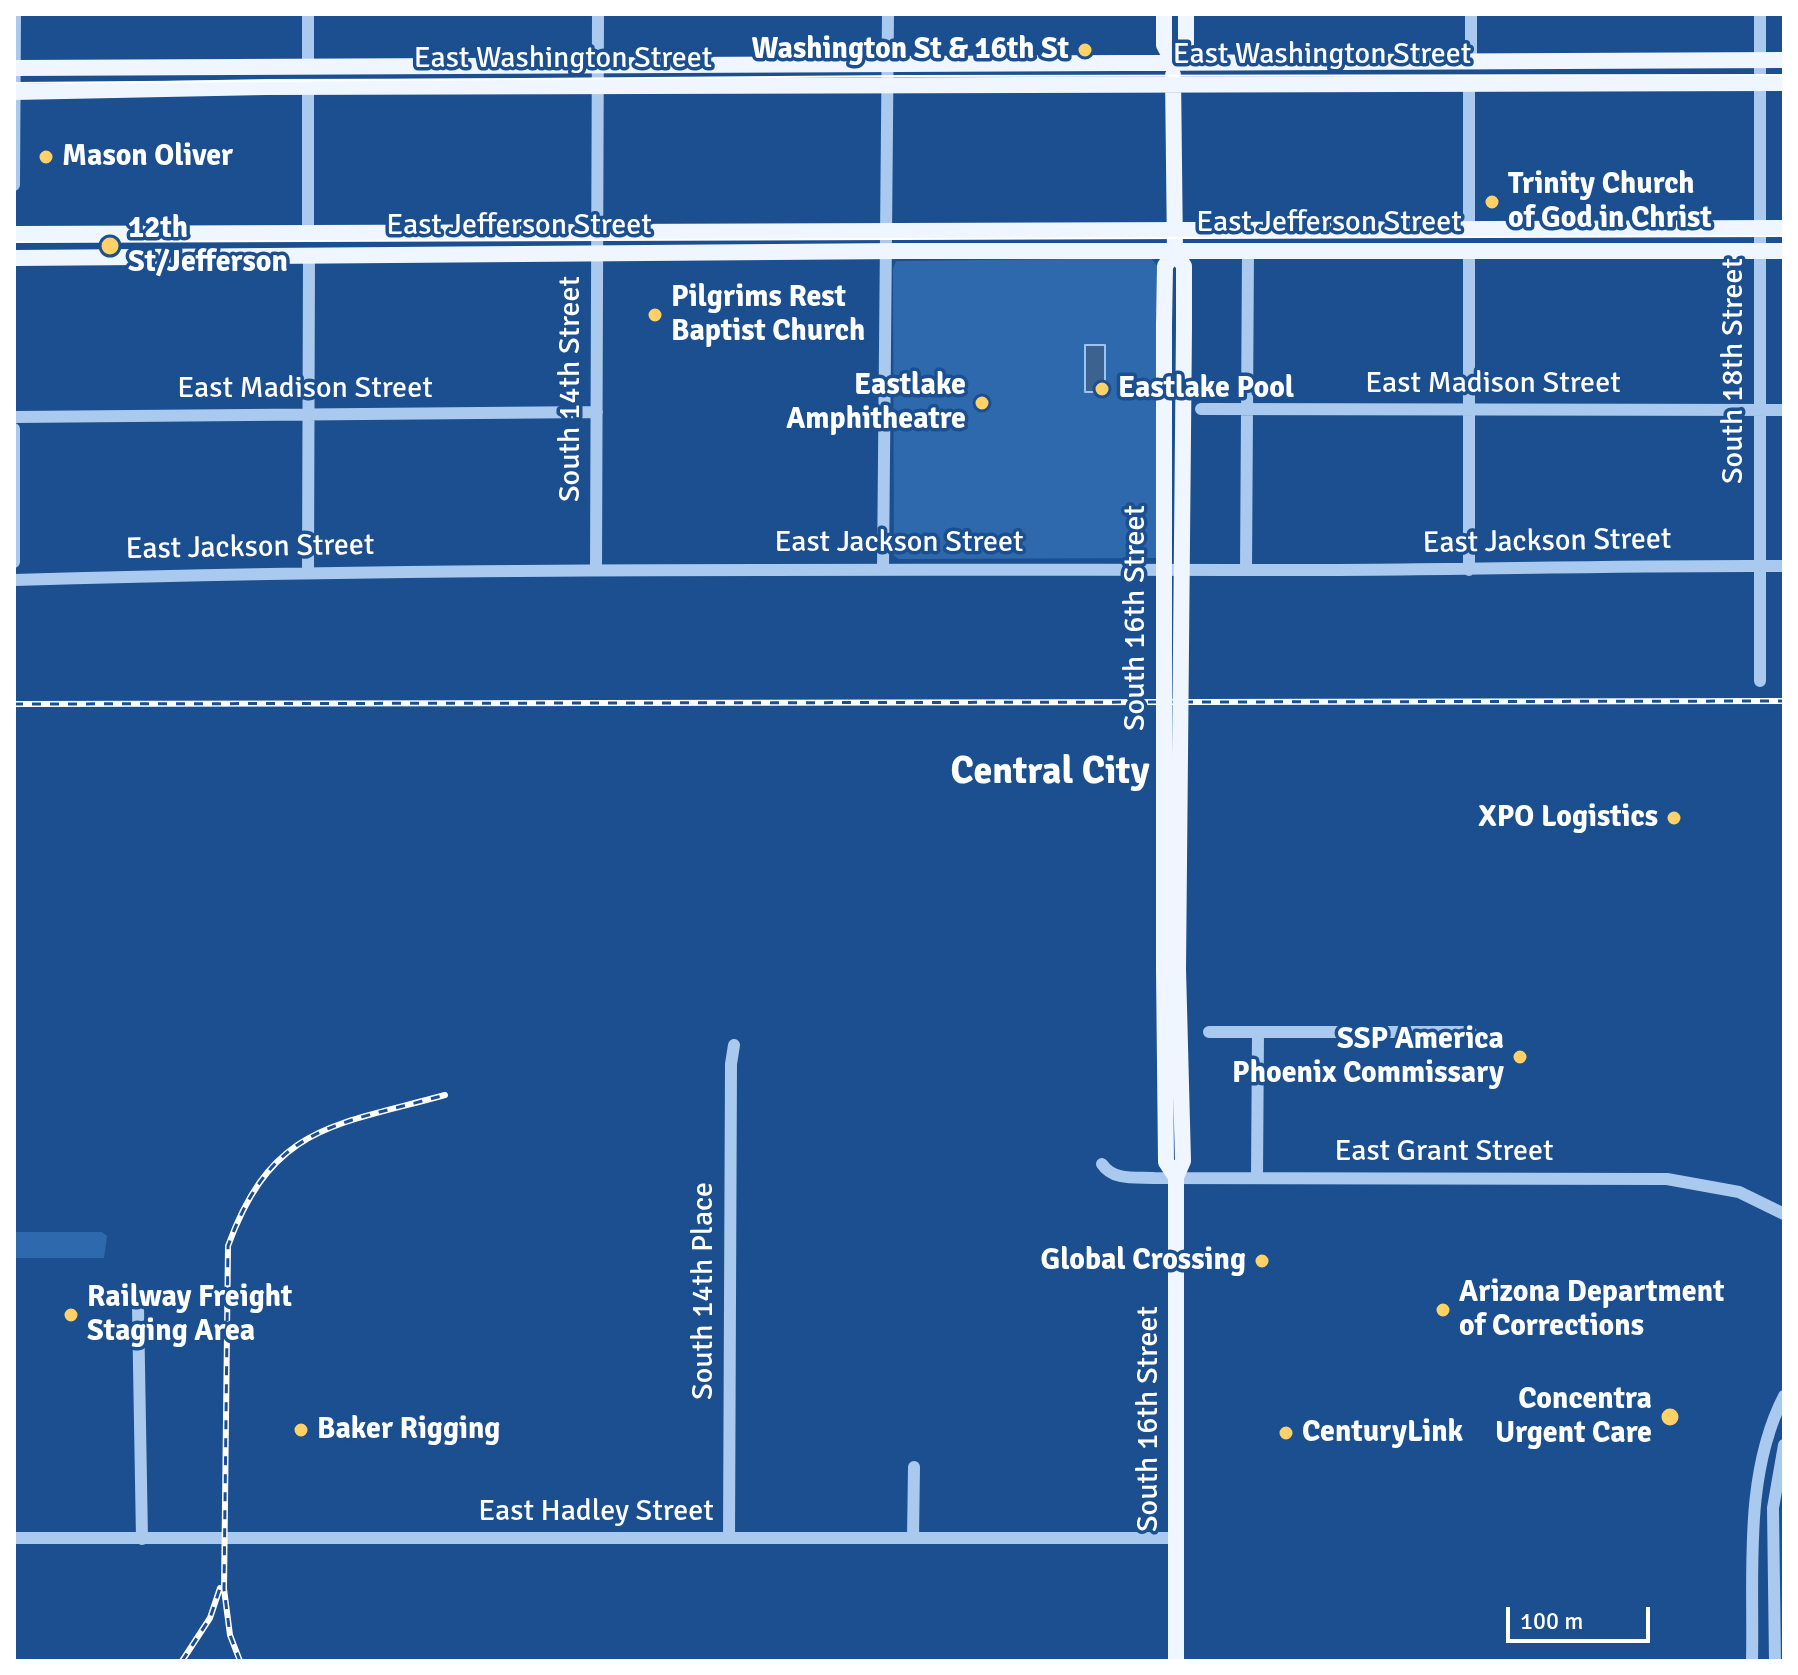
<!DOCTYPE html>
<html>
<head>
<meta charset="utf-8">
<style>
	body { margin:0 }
	#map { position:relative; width:1798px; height:1675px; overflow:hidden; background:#1b4f8f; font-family:Signika,sans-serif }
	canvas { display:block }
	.frame { position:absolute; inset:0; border:16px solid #fff; pointer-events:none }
	.scale { position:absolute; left:1506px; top:1607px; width:144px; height:36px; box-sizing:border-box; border:4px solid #fff; border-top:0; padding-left:10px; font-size:24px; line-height:28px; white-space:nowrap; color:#fff; -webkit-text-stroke:6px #1b4f8f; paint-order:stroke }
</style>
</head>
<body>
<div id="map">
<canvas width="1798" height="1675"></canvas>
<div class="frame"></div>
<div class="scale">100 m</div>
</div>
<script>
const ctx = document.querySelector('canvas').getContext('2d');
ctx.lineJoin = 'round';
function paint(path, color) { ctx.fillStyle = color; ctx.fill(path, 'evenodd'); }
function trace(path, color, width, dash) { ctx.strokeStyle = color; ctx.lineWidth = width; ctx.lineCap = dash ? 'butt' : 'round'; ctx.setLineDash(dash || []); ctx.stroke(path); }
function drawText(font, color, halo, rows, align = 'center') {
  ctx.font = font + ' Signika,sans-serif'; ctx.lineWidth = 7; ctx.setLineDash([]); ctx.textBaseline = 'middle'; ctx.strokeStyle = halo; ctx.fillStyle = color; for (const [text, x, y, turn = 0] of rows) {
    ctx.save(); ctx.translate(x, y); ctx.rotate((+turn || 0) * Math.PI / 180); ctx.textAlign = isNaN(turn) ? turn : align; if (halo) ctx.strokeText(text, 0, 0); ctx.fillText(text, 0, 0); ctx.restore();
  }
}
const green = new Path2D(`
	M1151,258L1159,268L1157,558L899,559L894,556L893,269L896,261Z
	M102,1232L107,1236L104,1258H14L16,1232Z`);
const water = new Path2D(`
	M1085,345H1105V392H1085Z`);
const minor = new Path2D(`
	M1471,14V61
	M308,67V14
	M1469,83V228
	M308,88V233
	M14,185L15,14
	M1201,409L1784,410
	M14,417L597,412
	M14,429V562
	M596,568L598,14
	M883,569L888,14
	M1246,570L1248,251
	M1469,570V251
	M308,571L309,255
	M14,580C441,567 868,570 1295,570C1458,570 1621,565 1784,566
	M1760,681V14
	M1209,1032H1471
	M1102,1164C1113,1181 1136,1177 1154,1178L1667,1179L1739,1192L1784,1214
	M1257,1176L1258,1032
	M138,1308L142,1539
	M14,1538H1177
	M729,1538L731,1064L734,1045
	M913,1538L914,1467
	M1752,1661C1754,1574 1743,1476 1784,1396
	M1775,1661L1773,1508L1784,1445`);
const major = new Path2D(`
	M1164,14V45L1173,62
	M1173,62L1186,45V14
	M14,68L1784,60
	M1173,75L1175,252L1184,266V327
	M14,92L266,87L1784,83
	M14,234L1784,228
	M14,258L900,251H1784
	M1164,325L1165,266L1175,252
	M1164,969L1166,1162L1176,1177
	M1176,1661V1177L1183,1161L1178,969`);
const tram = new Path2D(`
	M14,83L903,76L1784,75
	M14,242L1784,236`);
const rail = new Path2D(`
	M14,704L1784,701
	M182,1661L210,1618L220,1588
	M240,1661L230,1635L224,1589L228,1246C272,1125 333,1126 445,1095`);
const majorBridge = new Path2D(`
	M1164,969V325
	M1178,969L1184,327`);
const markers = [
	[1085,50,8,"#ffd166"],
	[46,157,8,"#ffd166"],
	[1492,202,8,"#ffd166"],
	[110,246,10,"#ffd166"],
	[655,315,8,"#ffd166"],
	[1102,389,8,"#ffd166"],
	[982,403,8,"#ffd166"],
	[1674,818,8,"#ffd166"],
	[1520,1057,8,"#ffd166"],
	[1262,1261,8,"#ffd166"],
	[1443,1310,8,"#ffd166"],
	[71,1315,8,"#ffd166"],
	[1670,1417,10,"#ffd166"],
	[301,1430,8,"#ffd166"],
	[1286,1433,8,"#ffd166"]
];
const poiNames = [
	["Washington St & 16th St",1069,50,"right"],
	["Mason Oliver",62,157],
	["Trinity Church",1508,185],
	["of God in Christ",1508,219],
	["12th",128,229],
	["St/Jefferson",128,263],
	["Pilgrims Rest",671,298],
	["Baptist Church",671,332],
	["Eastlake",966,386,"right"],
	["Amphitheatre",966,420,"right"],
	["Eastlake Pool",1118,389],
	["XPO Logistics",1658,818,"right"],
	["SSP America",1504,1040,"right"],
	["Phoenix Commissary",1504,1074,"right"],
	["Global Crossing",1246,1261,"right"],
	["Arizona Department",1459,1293],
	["of Corrections",1459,1327],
	["Railway Freight",87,1298],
	["Staging Area",87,1332],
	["Concentra",1652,1400,"right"],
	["Urgent Care",1652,1434,"right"],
	["Baker Rigging",317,1430],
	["CenturyLink",1302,1433]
];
const streetNames = [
	["East Washington Street",1322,55],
	["East Washington Street",563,59],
	["East Jefferson Street",1329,223],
	["East Jefferson Street",519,226],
	["South 18th Street",1734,371,-90],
	["East Madison Street",1493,384],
	["East Madison Street",305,389],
	["South 14th Street",571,389,-90],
	["East Jackson Street",1547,542,-1],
	["East Jackson Street",899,543],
	["East Jackson Street",250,548,-1],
	["South 16th Street",1136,618,-90],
	["East Grant Street",1444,1152],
	["South 14th Place",704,1291,-90],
	["South 16th Street",1149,1419,-90],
	["East Hadley Street",596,1512]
];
const districtNames = [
	["Central City",1050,773]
];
paint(green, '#2e69ad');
paint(water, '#3c6290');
trace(water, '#9cc4f0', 2);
trace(minor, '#a9c9ee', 12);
trace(major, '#f0f6ff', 16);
trace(tram, '#fff', 2);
trace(rail, '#fff', 6);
trace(rail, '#1b4f8f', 3, [9]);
trace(majorBridge, '#f0f6ff', 16);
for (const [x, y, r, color] of markers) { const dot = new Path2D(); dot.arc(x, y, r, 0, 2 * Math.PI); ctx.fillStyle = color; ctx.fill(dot); trace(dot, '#1b4f8f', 3); }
drawText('bold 30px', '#fff', '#1b4f8f', poiNames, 'left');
drawText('30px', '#fff', '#1b4f8f', streetNames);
drawText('bold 38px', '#fff', '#1b4f8f', districtNames);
</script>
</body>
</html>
